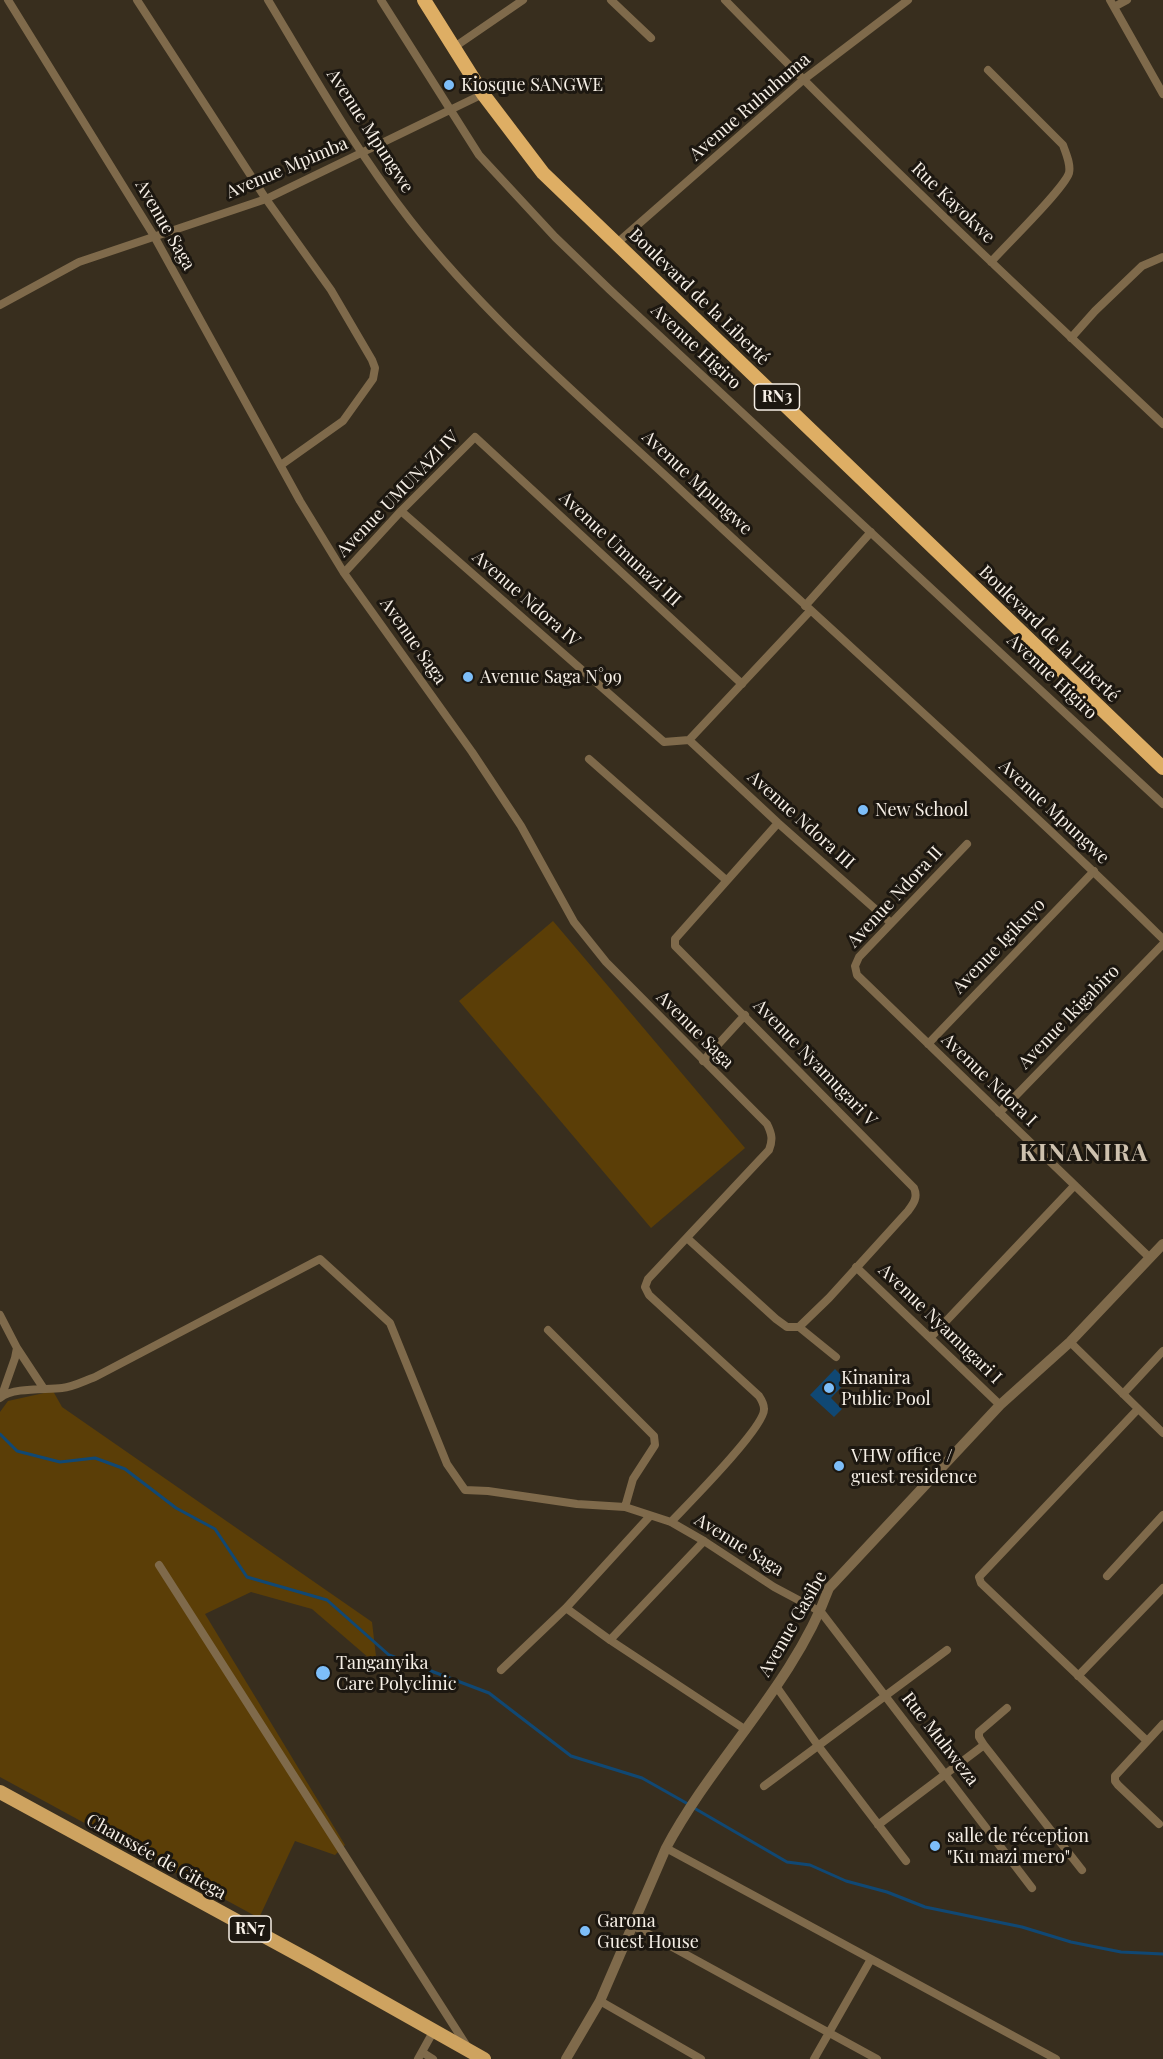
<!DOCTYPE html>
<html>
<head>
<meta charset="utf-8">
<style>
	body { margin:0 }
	canvas { display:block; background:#382e1e }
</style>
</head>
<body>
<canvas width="1163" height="2059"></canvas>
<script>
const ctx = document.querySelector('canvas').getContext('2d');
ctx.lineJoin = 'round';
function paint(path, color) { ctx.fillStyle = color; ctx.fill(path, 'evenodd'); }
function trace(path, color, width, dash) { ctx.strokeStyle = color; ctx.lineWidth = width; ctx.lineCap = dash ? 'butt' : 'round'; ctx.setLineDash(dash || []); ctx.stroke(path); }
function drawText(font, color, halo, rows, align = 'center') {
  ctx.font = font + ' "Playfair Display",serif'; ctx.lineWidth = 6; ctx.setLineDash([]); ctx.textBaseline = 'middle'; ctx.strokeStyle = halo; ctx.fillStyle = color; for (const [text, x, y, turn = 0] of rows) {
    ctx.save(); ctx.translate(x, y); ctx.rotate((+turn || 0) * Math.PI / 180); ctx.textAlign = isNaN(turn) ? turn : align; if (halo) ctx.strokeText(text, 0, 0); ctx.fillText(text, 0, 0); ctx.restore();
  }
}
const green = new Path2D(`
	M553,921L745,1148L651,1228L459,1001Z
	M53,1391L62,1407L372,1622L377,1665L312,1609L251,1592L205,1614L345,1845L335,1855L295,1841L259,1918L0,1777V1412L8,1401Z`);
const water = new Path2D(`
	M835,1369L847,1381L831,1398L842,1409L834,1417L810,1395Z`);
const stream = new Path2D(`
	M0,1434L17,1451L60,1462L95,1458L125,1469L176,1508L215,1529L247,1577L327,1600L389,1655L489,1693L571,1756L642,1778L688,1804
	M694,1808L787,1862L810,1865L846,1881L887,1892L925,1907L1022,1927L1071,1942L1121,1952L1163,1954`);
const minor = new Path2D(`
	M8,0L154,236L300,501L344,573L472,752L521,826L574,922L606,962L767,1124C772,1134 773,1140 769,1150L648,1279L645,1287L649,1295L759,1396C761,1399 764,1405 764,1409C765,1427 687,1505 671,1522
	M137,0L266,199L331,290L372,360L375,368L373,379L343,421L281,465
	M268,0C313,75 356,151 410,220C485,316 579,396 669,479C833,633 1002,781 1163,939
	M381,0L479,155L555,237L610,290L1163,804
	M611,0L651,38
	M725,0C867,146 1015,285 1163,424
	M1110,0L1163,94
	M1114,7L1127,0
	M453,48L523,0
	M988,70L1063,145C1066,154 1071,164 1069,173C1064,189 1005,246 991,262
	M617,243L803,80L908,0
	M0,305L79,262L266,199L483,94
	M1071,338L1095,311L1142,266L1163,257
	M401,511L664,742L689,740
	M344,573L401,511L475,437L742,684
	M805,606L871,532
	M689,740L778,823L891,923
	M689,740L810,611
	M589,759L726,880
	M778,823L675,939V946L914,1188C918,1197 914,1203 908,1211L829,1298L799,1327
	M967,844L859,957L855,966L857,975L1150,1258
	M928,1044L1094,871
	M703,1061L745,1015
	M999,1113L1163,944
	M687,1238L776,1319L787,1327H799L836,1357
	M856,1267L1000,1405
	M0,1315L17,1348L15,1358L2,1395
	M548,1330L654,1436L655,1445L633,1479L625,1507
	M931,1337L1074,1186
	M1070,1342L1163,1433
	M17,1348L44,1389
	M1123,1394L1163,1351
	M0,1398C13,1387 45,1390 62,1388C73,1387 84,1381 95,1377L320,1259L390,1323L447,1464L465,1490L488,1491L577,1504L625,1507L671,1522L704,1541L774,1587L821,1612L1032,1888
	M1138,1409L979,1577L981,1583L1147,1741
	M159,1565L468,2048
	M1107,1576L1163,1515
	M566,1608L610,1640L746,1730
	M610,1640L704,1541
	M501,1670L566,1608L650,1516
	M1078,1676L1163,1588
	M776,1686L819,1747L906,1861
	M984,1745L979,1737V1732L1007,1708
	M764,1786L947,1650
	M1159,1824L1118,1785L1115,1781V1776L1163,1724
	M878,1825L984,1745L1082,1870
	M666,1848L1056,2059
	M632,1925L877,2059
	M600,2001L701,2059
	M422,2052L433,2059
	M418,2059L433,2032
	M814,2059L871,1959`);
const tertiary = new Path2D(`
	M566,2059L600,2001L666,1848C714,1758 794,1684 829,1588L1000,1405L1070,1342L1163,1244`);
const primary = new Path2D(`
	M0,1792L312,1962L484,2059`);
const trunk = new Path2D(`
	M424,0L483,94L543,173L1163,768`);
const markers = [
	[449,85,6,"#7dbef9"],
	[468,677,6,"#7dbef9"],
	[863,810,6,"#7dbef9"],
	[829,1388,6,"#7dbef9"],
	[839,1466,6,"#7dbef9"],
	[323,1673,8,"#7dbef9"],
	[935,1846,6,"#7dbef9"],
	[585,1931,6,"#7dbef9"]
];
const shields = [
	[777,397,45],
	[250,1929,42]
];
const shieldNames = [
	["RN3",777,397],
	["RN7",250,1929]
];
const poiNames = [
	["Kiosque SANGWE",461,85],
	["Avenue Saga N°99",480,677],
	["New School",875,810],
	["Kinanira",841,1378],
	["Public Pool",841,1399],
	["VHW office /",851,1456],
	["guest residence",851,1477],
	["Tanganyika",336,1663],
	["Care Polyclinic",336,1684],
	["salle de réception",947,1836],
	["\"Ku mazi mero\"",947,1857],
	["Garona",597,1921],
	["Guest House",597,1942]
];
const streetNames = [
	["Avenue Ruhuhuma",750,107,-41],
	["Avenue Mpungwe",370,131,57],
	["Avenue Mpimba",287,168,-23],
	["Rue Kayokwe",953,203,44],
	["Avenue Saga",165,225,60],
	["Boulevard de la Liberté",699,297,44],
	["Avenue Higiro",696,347,43],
	["Avenue Mpungwe",697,483,43],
	["Avenue UMUNAZI IV",398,494,-46],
	["Avenue Umunazi III",620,549,43],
	["Avenue Ndora IV",526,599,41],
	["Boulevard de la Liberté",1049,634,44],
	["Avenue Saga",413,641,55],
	["Avenue Higiro",1052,677,43],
	["Avenue Mpungwe",1054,812,43],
	["Avenue Ndora III",801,820,42],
	["Avenue Ndora II",895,897,-47],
	["Avenue Igikuyo",999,946,-46],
	["Avenue Ikigabiro",1069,1017,-46],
	["Avenue Saga",695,1030,45],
	["Avenue Nyamugari V",815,1063,46],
	["Avenue Ndora I",989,1080,44],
	["Avenue Nyamugari I",940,1324,44],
	["Avenue Saga",739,1545,32],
	["Avenue Gasibe",793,1624,-60],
	["Rue Muhweza",940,1739,52],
	["Chaussée de Gitega",156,1857,29]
];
const districtNames = [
	["KINANIRA",1084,1154]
];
paint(green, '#5b3e07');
paint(water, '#104874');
trace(stream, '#104874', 3);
trace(minor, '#7f6a4b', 8);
trace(tertiary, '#7f6a4b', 10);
trace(primary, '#cea360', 14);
trace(trunk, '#deae64', 14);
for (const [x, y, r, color] of markers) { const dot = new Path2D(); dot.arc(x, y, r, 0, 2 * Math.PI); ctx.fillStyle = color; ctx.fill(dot); trace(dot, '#1c1710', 2); }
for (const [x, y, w] of shields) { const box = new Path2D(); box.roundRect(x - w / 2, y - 13, w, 26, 4.5); ctx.fillStyle = '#1c1710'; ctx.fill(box); trace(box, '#f6efe6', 1.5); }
drawText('bold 16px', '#f6efe6', null, shieldNames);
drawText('18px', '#f6efe6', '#1c1710', poiNames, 'left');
drawText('18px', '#f6efe6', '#1c1710', streetNames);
ctx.letterSpacing = '1.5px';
drawText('bold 24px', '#cec1ae', '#1c1710', districtNames);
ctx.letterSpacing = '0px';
</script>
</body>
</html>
